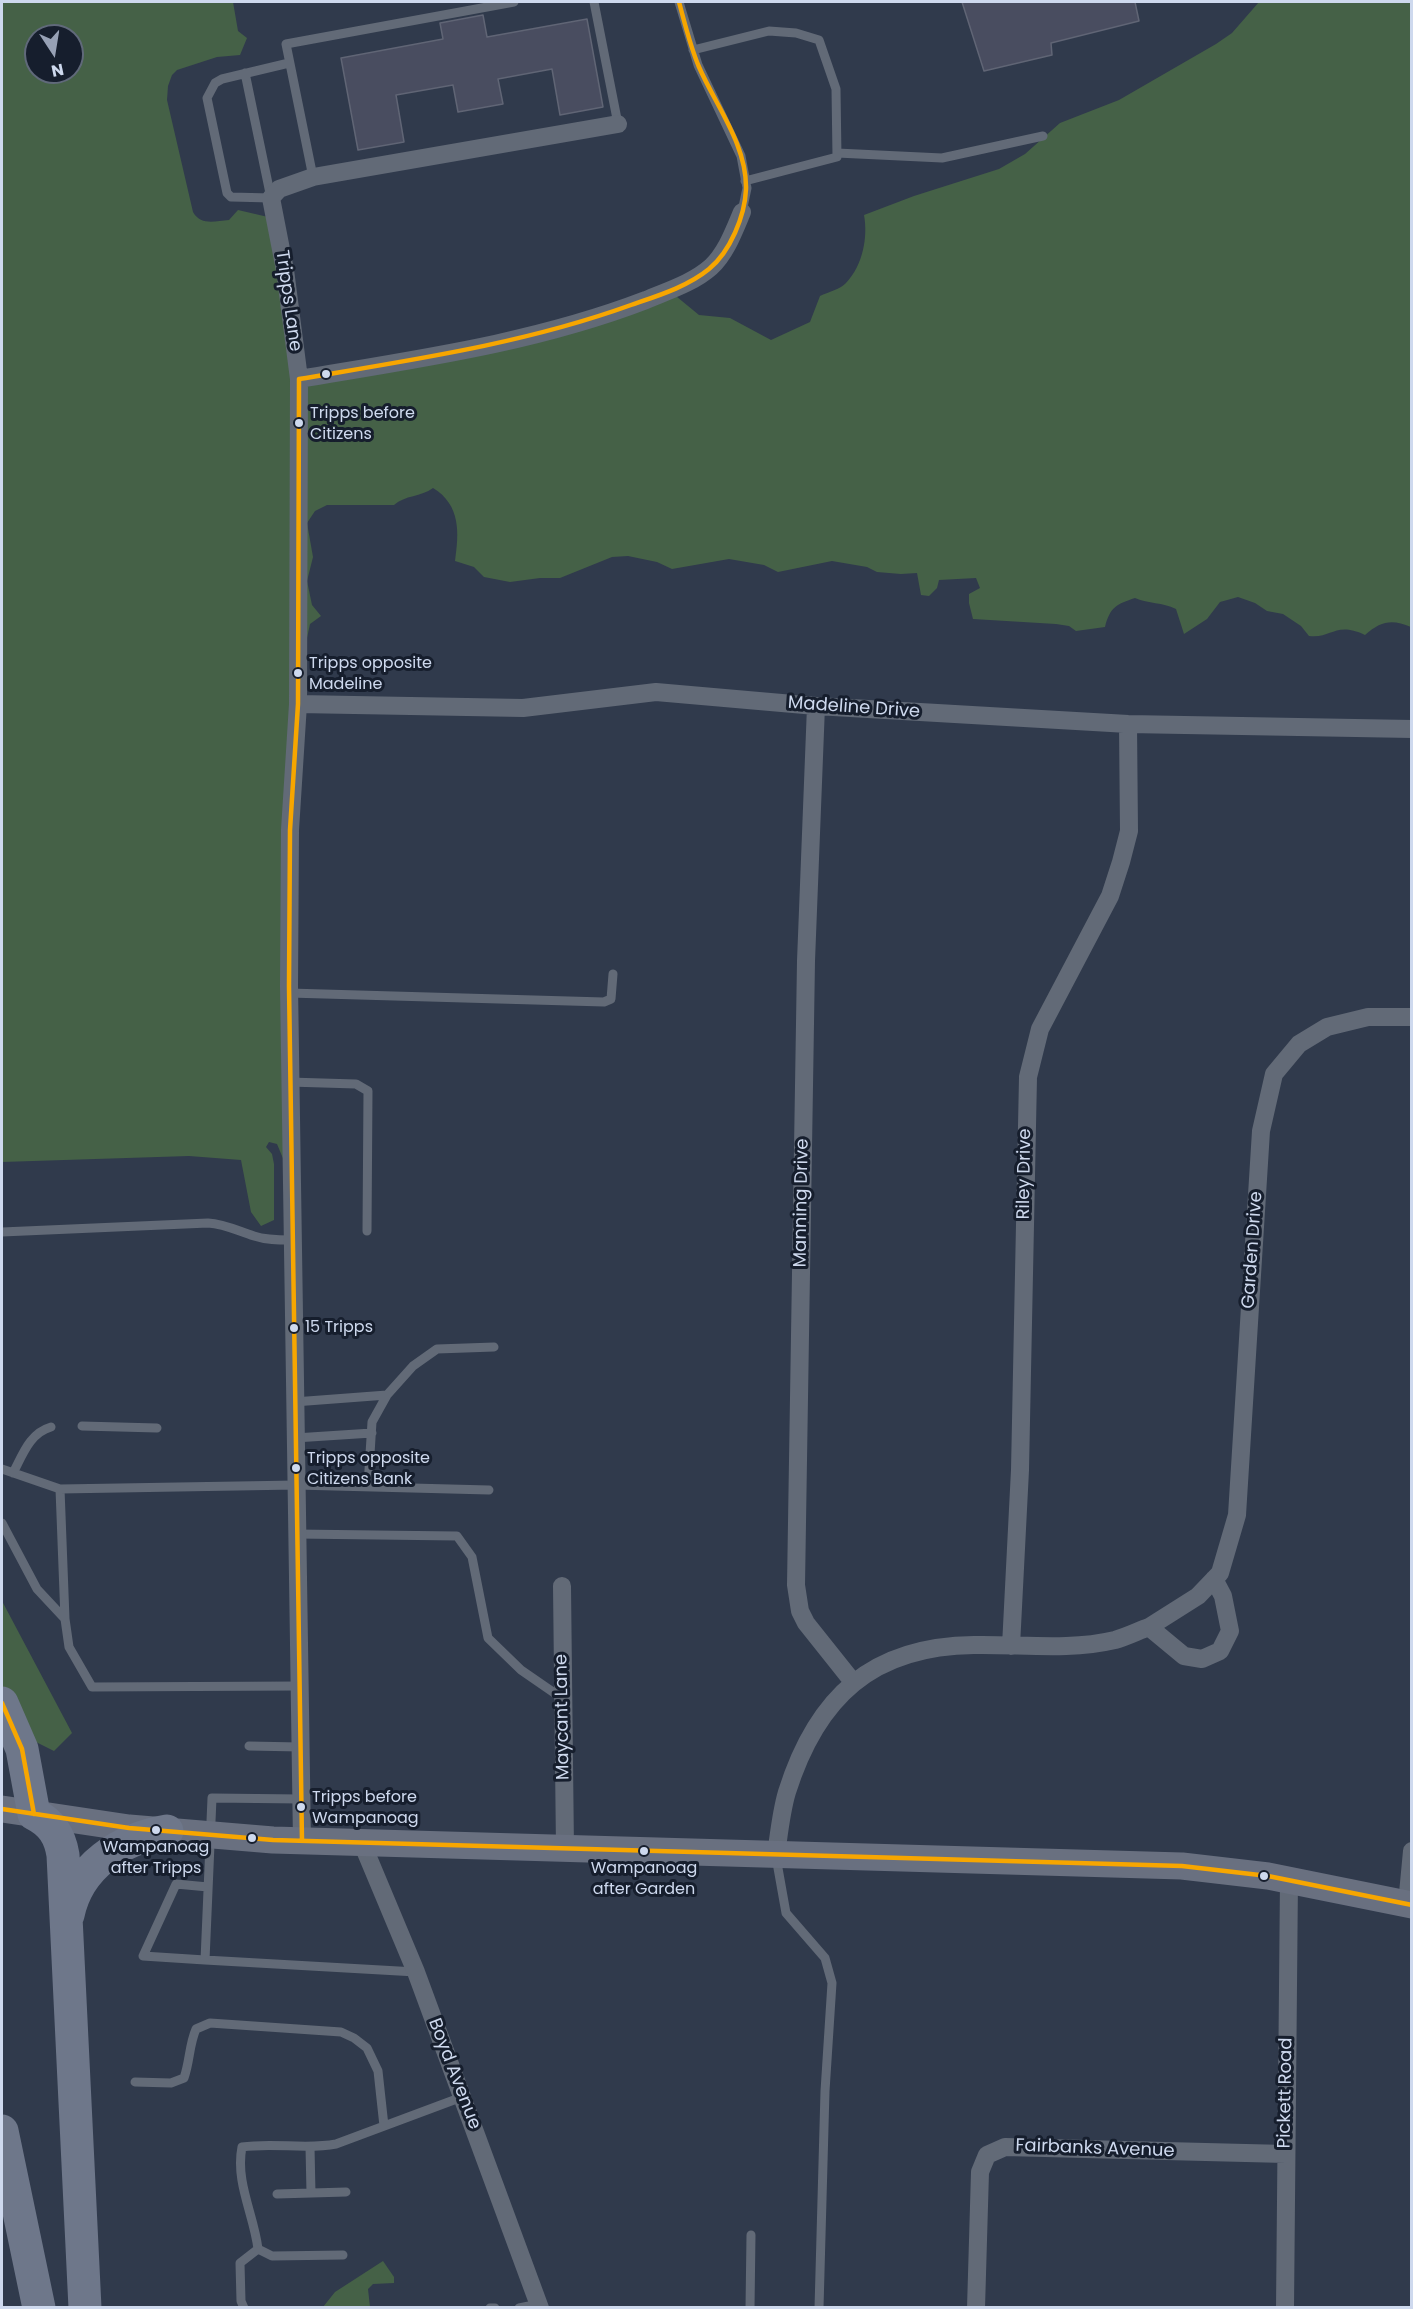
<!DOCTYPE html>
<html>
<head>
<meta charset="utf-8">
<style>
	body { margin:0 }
	#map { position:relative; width:1413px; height:2309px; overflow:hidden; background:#303a4c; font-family:Poppins,sans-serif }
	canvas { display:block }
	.frame { position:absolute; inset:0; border:3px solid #ced9ee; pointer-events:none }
	.north { position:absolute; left:24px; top:24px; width:60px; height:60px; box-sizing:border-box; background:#161e2d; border:2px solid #60697a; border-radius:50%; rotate:168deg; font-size:16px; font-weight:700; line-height:24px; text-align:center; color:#ced9ee }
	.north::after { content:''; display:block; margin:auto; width:21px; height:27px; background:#97a1b5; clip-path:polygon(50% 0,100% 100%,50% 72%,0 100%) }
</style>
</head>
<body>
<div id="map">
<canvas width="1413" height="2309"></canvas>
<div class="frame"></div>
<div class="north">N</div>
</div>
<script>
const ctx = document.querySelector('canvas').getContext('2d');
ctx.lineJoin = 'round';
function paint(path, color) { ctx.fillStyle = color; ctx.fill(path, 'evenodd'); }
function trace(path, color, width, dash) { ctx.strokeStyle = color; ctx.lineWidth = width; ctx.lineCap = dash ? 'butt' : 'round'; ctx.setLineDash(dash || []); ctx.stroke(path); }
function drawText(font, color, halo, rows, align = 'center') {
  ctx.font = font + ' Poppins,sans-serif'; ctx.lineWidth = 6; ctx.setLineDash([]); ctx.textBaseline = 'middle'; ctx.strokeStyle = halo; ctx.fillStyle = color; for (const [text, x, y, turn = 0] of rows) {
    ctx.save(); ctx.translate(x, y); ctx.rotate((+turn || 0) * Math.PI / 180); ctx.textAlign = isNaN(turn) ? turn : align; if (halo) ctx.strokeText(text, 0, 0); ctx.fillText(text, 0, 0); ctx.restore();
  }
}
const green = new Path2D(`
	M2,2H233L238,31L247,38L240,55L217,57L177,70L172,75L168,86L167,100L193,212C201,226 215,221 229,220L238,210L268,217L294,374L471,352L671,292L699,315L730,318L771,340L810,322L820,296C828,292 841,289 846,283C863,265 868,237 864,215L914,196L999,169L1025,154L1060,123L1119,100L1216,44L1232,33L1259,2H1411V627C1392,619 1381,621 1365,635C1335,621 1332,639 1309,636L1301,626L1283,614L1267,611L1255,603L1238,597L1220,602L1207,619L1184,634L1176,609C1162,602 1149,604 1135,598C1117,604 1110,607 1105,627L1076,631L1069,626L1056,624L973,619L969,603V594L980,588L976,578L939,580L937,588L929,596L921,595L917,573L901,574L877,572L867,567L832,561L778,572L764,565L729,559L672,569L657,562L628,556L612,557L560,578H540L510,582L484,577L474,567L455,561C459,533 461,505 433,488C421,497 405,495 394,505H327L315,511L307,523L313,557L307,581L312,605L321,616L310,624L307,638L306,691L293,703L287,1168L277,1144L269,1142L266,1147L272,1154L274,1164V1220L261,1226L251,1212L241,1160L189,1156L2,1162ZM36,36H72V72H36Z
	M2,1601L72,1733L54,1751L28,1738L2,1686Z
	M383,2261L394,2277V2283L373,2284L368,2289L370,2307H323L335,2292Z`);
const building = new Path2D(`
	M962,2H1135L1139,21L1051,43L1052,55L984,71Z
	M483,15L487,37L587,19L603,107L560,115L552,69L498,79L503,104L458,112L453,85L396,95L404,142L358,150L341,58L443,39L440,23Z`);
const lane = new Path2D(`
	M594,2L618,124
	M679,2L698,65L741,156L747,188L742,212
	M693,50L769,31L796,33L819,40L836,89L837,157L745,181
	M245,73L271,198L231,197L227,193L207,98L215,83L222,79L289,63
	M837,153L942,158L1043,136
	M313,177L286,44L514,2
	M289,993L604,1002L611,999L613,974
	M289,1082L356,1084L368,1091L367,1231
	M2,1232L208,1223C225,1224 238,1231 254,1236C266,1240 278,1240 291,1240
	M294,1402L387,1395
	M82,1426L157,1428
	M295,1438L372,1433
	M2,1469L60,1489
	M13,1473C23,1454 30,1433 51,1427
	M368,1486L372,1422L387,1395L413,1366L437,1349L494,1347
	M2,1523L37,1589L65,1619
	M296,1534L457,1536L472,1557L488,1638L521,1670L563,1699
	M299,1686L92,1687L69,1647L65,1619L60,1489L296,1485L489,1490
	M249,1746L300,1747
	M301,1799L212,1798L205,1960L416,1972
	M776,1857L786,1913L825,1958L832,1983L825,2091L819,2308
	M205,1960L143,1956L176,1884L208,1887
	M135,2082L171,2083L184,2078C190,2061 189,2045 196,2029L210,2023L341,2032L354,2038L367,2048L378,2071L384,2126
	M310,2147L311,2193
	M277,2194L346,2192
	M343,2255L272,2256L258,2249C254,2215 235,2182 242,2147C274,2142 305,2150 336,2144L462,2097
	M244,2308L241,2301L240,2263L258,2249
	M490,2308H495
	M519,2308L539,2304
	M750,2308L751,2235`);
const street = new Path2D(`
	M299,379C417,359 534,343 646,300C667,291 693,283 711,267C726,253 734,231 742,212
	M298,704L523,708L656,692L816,706L1128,724L1412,729
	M816,706L806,961L796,1585L800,1611L806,1623L853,1682
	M562,1586L565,1849
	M1149,1627L1198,1596L1220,1573L1237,1515L1261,1131L1274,1074L1299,1044L1327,1027L1368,1017H1412
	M1011,1646L1020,1470L1028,1077L1040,1029L1110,896L1121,862L1129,831L1128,724
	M302,1841L289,986L290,830L298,704L299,379L285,270L271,198L279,189L313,177L618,124
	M362,1843L416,1972L540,2308
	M776,1855C779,1834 781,1812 787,1792C817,1697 872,1646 974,1645C1021,1644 1068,1651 1115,1640C1126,1637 1138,1631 1149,1627L1184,1656L1202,1659L1220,1651L1230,1631L1223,1596L1214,1579
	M1407,1904L1412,1851
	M976,2308L980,2172L987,2155L1005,2147L1286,2154
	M1285,2308L1289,1879`);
const secondary = new Path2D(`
	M2,1809L129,1828L273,1840L1182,1866L1268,1876L1412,1905`);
const highway = new Path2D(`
	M2,1703L22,1749L34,1814C52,1823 60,1836 63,1855L85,2308
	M68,1915C78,1866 120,1839 167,1831
	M2,2131L39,2308`);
const bus1 = new Path2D(`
	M299,379L298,704L290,830L289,986L302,1841
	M299,379C411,360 523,344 631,305C657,296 687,287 709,269C730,252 745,216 746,189C747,145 716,106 699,67C690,46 685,24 679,2
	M2,1703L22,1749L34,1814
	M2,1809L129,1828L273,1840L1182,1866L1268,1876L1412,1905`);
const markers = [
	[326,374,5,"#ced9ee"],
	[299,423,5,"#ced9ee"],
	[298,673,5,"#ced9ee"],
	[294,1328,5,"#ced9ee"],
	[296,1468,5,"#ced9ee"],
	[301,1807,5,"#ced9ee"],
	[156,1830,5,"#ced9ee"],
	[252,1838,5,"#ced9ee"],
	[644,1851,5,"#ced9ee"],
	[1264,1876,5,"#ced9ee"]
];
const busNames = [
	["Tripps before",310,414],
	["Citizens",310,435],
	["Tripps opposite",309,664],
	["Madeline",309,685],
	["15 Tripps",305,1328],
	["Tripps opposite",307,1459],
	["Citizens Bank",307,1480],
	["Tripps before",312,1798],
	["Wampanoag",312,1819],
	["Wampanoag",156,1848,"center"],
	["after Tripps",156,1869,"center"],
	["Wampanoag",644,1869,"center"],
	["after Garden",644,1890,"center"]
];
const streetNames = [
	["Tripps Lane",288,301,82],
	["Madeline Drive",854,708,4],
	["Riley Drive",1025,1174,-89],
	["Manning Drive",802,1203,-89],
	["Garden Drive",1253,1250,-86],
	["Maycant Lane",563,1717,-91],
	["Boyd Avenue",454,2074,69],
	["Pickett Road",1286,2093,-89],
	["Fairbanks Avenue",1095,2149,2]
];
paint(green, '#456147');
paint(building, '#494d60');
trace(building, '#606575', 1.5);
trace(lane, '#626a77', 9);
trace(street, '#626a77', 18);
trace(secondary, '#697080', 27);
trace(highway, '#6e778a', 33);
trace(bus1, '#f7a600', 4.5);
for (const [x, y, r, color] of markers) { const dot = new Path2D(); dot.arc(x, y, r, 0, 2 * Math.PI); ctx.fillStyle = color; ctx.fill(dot); trace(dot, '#161e2d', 2); }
drawText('16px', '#ced9ee', '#161e2d', busNames, 'left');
drawText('18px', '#ced9ee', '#161e2d', streetNames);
</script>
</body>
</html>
